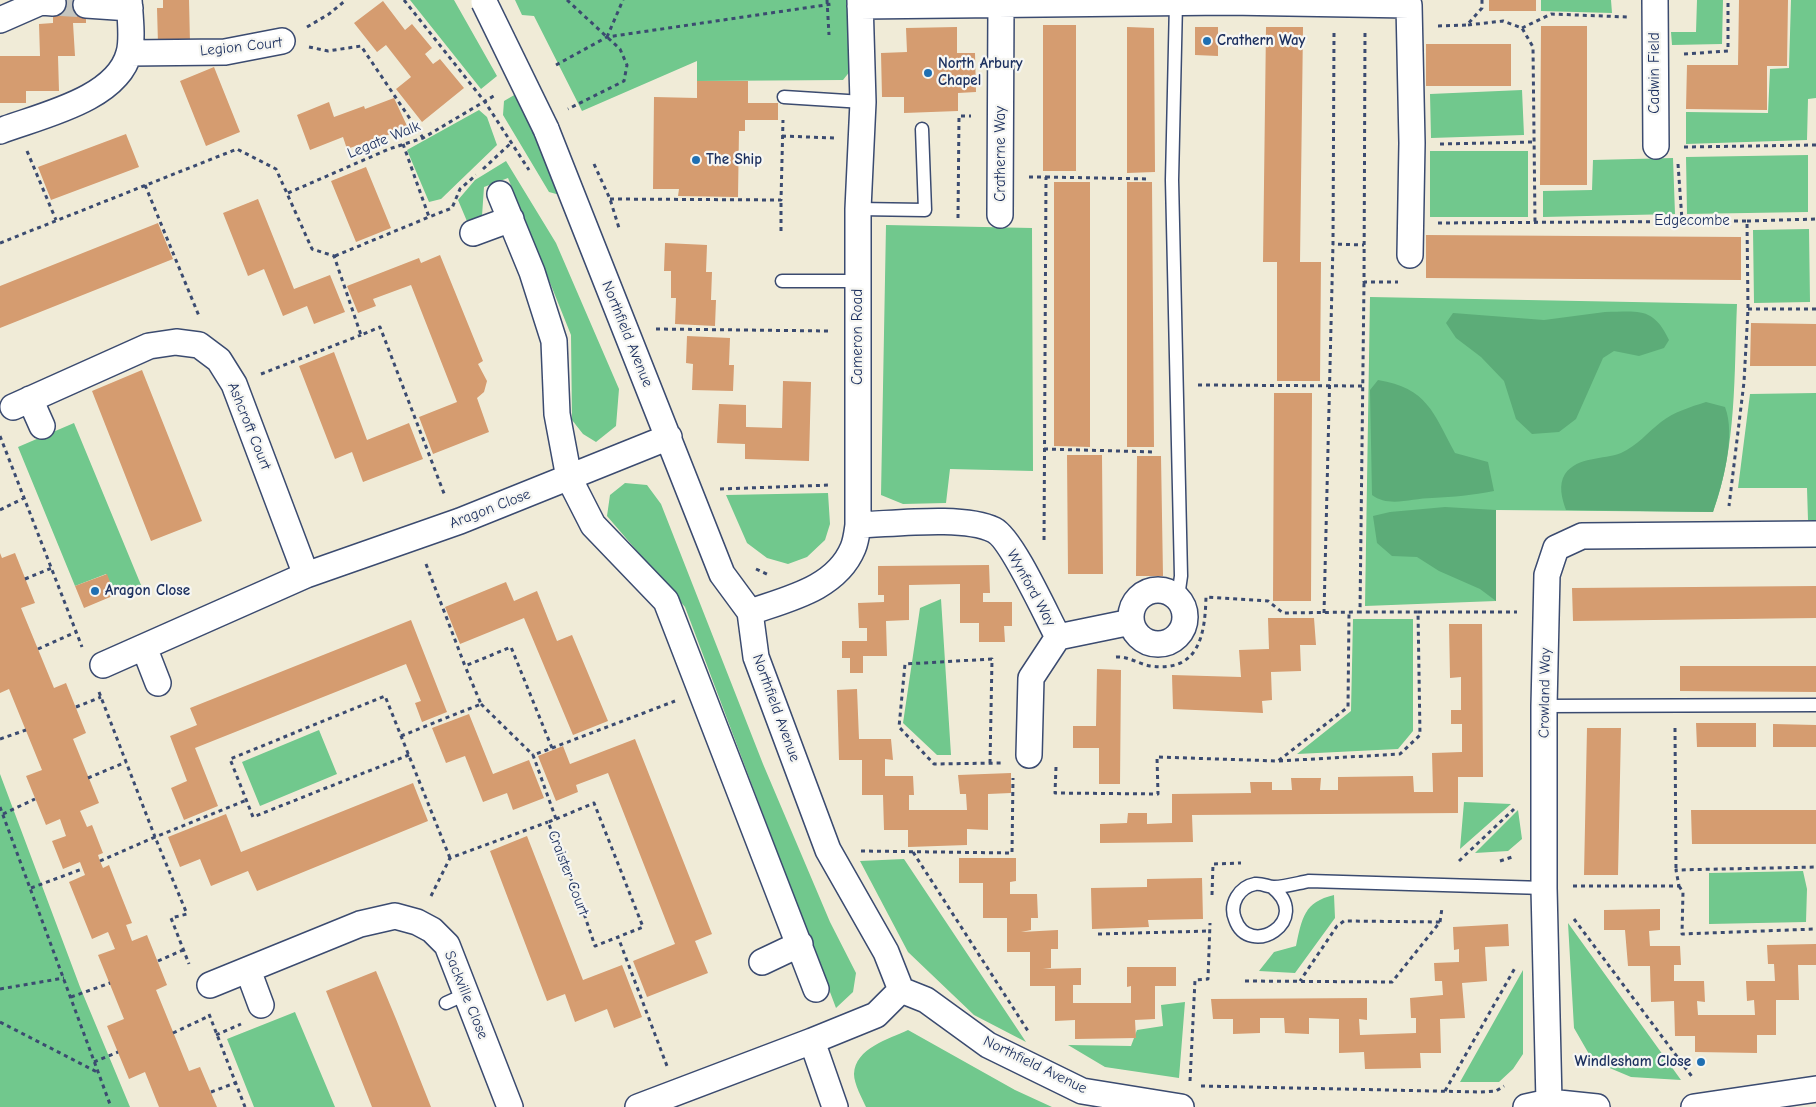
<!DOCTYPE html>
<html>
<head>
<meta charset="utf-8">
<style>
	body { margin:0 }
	canvas { display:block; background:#f0ebd7 }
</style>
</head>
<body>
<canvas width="1816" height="1107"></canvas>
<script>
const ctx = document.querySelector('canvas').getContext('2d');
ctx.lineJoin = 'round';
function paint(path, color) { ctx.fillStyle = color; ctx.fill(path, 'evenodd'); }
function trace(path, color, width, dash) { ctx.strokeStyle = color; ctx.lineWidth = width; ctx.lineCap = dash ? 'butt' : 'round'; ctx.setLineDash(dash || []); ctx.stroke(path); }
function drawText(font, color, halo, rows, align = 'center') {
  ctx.font = font + ' "Comic Neue",sans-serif'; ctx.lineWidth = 4.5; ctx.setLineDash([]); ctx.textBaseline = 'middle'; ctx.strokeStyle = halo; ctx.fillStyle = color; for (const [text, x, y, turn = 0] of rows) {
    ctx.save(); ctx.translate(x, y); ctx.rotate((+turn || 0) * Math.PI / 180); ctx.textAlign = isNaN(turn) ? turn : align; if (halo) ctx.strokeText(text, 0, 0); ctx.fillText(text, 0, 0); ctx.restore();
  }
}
const green = new Path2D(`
	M410,0H454L497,76L481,89Z
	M515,0H847L851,70L843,80L697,81V61L582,111L534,16L522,15Z
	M1541,0H1611L1612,13L1541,11Z
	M1697,0H1723L1722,44L1672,45L1671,32H1696Z
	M1791,0H1816V98L1808,99L1807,140L1686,144V112L1768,113L1770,69L1789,68Z
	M1522,90L1524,135L1431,138L1430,94Z
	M516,94L560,195L549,192L503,115L504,101Z
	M479,110L487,117L497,145L441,199L429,202L407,150Z
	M1430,151H1528V217H1430Z
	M1808,155V212L1687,214L1686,157Z
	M1673,158L1675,214L1543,217V191L1592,190L1593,160Z
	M506,161L556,243L619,389L616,426L596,442L583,434L572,420L571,335L508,178L484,187L482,216L469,226L458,200L475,180Z
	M886,225L1032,228L1033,471L950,469L946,503L903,504L881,495Z
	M1809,229L1810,302L1754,303L1753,230Z
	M1370,297L1737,304C1734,373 1737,447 1713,512L1496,510V601L1365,606Z
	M1816,393V520H1808L1807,488H1738L1750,394Z
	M74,423L141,585L115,595L106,574L75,586L18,447Z
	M625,483L647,485L661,504L763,764L830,922L856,973L853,992L836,1008L685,607L607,516L610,495Z
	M828,493L830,524L825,540L807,557L788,564L767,558L747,543L726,495Z
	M941,599L951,755H937L903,723L920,608Z
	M1353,619H1413V731L1398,749L1297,754L1351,711Z
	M319,730L337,774L260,806L242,762Z
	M0,774L80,987L130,1107H0Z
	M1464,802L1511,804L1460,849Z
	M1518,810L1522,839L1508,851L1475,853Z
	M904,859L1026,1042L974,1015L908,952L860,861Z
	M1803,871L1807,889L1806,922L1709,924V873Z
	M1334,895L1335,918L1295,973L1259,971L1274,952L1296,946C1302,918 1304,902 1334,895Z
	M1568,923L1681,1080L1631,1077L1593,1061L1574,1028Z
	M1523,970V1054L1513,1069L1499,1082H1460Z
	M1185,1002L1179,1078L1105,1067L1068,1045L1131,1046L1137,1030L1163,1026L1161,1005Z
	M295,1012L335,1107H254L227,1039Z
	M908,1030L1015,1090L1052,1107H866C862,1098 854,1084 854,1074C855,1048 889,1039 908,1030Z`);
const forest = new Path2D(`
	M1605,312C1638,312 1653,306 1669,340L1664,348L1639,356L1614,351L1603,358L1576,419L1559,432L1532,434L1516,419L1504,381L1481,357L1456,338L1446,323L1453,313L1544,320Z
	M1378,380C1427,388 1433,412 1455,453L1488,462L1494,491C1472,495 1454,497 1432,498C1412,498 1389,508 1372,495L1370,390Z
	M1706,402L1725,407C1736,435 1723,483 1713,512L1566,510C1562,499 1558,485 1565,474C1578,456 1603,460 1621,453C1637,446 1648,432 1661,422C1674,412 1690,407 1706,402Z
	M1445,507L1496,510V601L1480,589L1439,571L1417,557L1392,556L1377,543L1373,516L1390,512Z`);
const building = new Path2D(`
	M53,0H86V23H73L75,56H58L59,91H26V103H0V56H40L39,24L53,23Z
	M163,0H189L190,43L158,44L157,8H163Z
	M1489,0H1536V11H1489Z
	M1739,0H1788L1787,66H1767V110L1686,109L1687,65H1738Z
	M383,1L405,30L412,24L432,48L425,54L433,64L440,59L464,88L422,122L396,89L411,77L386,45L377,52L354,23Z
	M1043,25H1076V171H1043Z
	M1541,26H1587V185H1540Z
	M957,27V53H975L976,92L958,93V111L904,113V97H882L881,53L907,52L906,28Z
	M1127,27L1154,28L1155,172L1127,173Z
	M1195,27H1218V56L1195,55Z
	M1266,27H1303L1300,262H1321L1320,381H1277V262H1263Z
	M1426,44H1511V86H1426Z
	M214,67L240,132L206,146L180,81Z
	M697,81H748V103H778V120H745V131H739L738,197L678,196L679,189H653L654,97L697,98Z
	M394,98L408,128L347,149L343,137L310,150L297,115L329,102L334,117L364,106L365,109Z
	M126,134L139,167L51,200L38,167Z
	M366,167L391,228L356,242L331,181Z
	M1054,182H1090V447L1054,446Z
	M1127,182H1152L1154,447H1127Z
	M258,199L294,289L330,275L345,312L314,324L307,306L283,316L264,269L248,276L223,213Z
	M158,223L173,259L0,328V286Z
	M1426,235L1741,237V280L1426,278Z
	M665,243L707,245L706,272H712L711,300H716L715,326L675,324L676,298H671V271H664Z
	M440,255L483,361L478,364L487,381L484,392L477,398L489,432L433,454L419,417L457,402L411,285L373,299L376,306L358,313L347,286L419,258L421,263Z
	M1751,323L1816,324V366H1750Z
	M687,336L730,338L729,365H734L733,391L692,390L693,364L686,363Z
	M334,352L367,440L409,423L423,459L363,482L352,452L335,459L299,366Z
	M142,370L202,521L151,541L92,391Z
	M783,381L811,382L809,461L745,459V444L717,443L719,404L746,405V427L782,428Z
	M1274,393H1312L1311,601H1273Z
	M1067,455H1102L1103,574H1068Z
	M1137,456H1161L1163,576H1136Z
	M0,553L2,558L15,553L35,603L21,608L54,688L66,683L86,733L73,739L99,803L80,811L87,827L92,825L103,853L98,855L100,861L103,868L109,865L120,893L132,923L126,925L132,941L147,935L167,985L156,990L189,1071L200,1067L217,1107H159L145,1072L129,1079L107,1026L124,1019L98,955L115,949L108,932L92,939L69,882L85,875L80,862L63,869L52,841L66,836L60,819L46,825L26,776L42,770L9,689L0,693Z
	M989,565L990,593H983V602H1012V626H1004L1005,642H979V623H960V584L909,585V620L886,621L887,656H863V673H850V658H842V641H867V628H859L858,603L884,602V595H878V566Z
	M107,574L115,595L84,608L75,586Z
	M506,582L514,601L537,591L557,641L572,635L608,721L573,735L524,618L460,644L445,607Z
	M1816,586V618L1573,621L1572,588Z
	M1268,618H1314L1316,645H1300L1301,671L1271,672L1272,700L1262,701L1263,713L1173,709L1172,675L1241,677L1239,650L1269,649Z
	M411,620L447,712L422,722L415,703L421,701L406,664L195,748L218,806L184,820L171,788L187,781L170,736L197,725L190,708Z
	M1449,624H1482L1483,777H1458V813L1192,815L1193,842L1100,843V824L1127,823L1128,813H1147V824L1172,823V794L1251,793L1250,782H1272V790H1292L1291,778H1321L1320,790H1338V777L1413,776L1414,792H1433L1432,753L1462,752V724H1451V710H1461V677L1450,678Z
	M1680,666H1816V692L1680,691Z
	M1097,669L1121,670L1120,784H1099V748H1073V726H1096Z
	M857,689L859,739H891L893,760L885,759V776H913L914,795H909V810H967L966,794H960L958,775L1011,773V793L988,794V830L967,829V845L908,847V830H884L883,795H862V760H839L837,690Z
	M469,714L493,774L529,760L544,798L513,810L507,793L483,802L465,756L446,763L432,728Z
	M1696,723H1756V747H1697Z
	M1773,724L1816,725V747H1773Z
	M1587,728H1621L1618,875H1584Z
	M635,739L712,934L695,941L708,973L647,997L633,961L675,944L608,773L576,785L578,792L556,801L538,756L563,746L570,764Z
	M413,783L428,821L257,891L248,871L211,886L200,859L180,867L168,837L226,814L241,852Z
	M1691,810H1816V844H1692Z
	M527,836L583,980L622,965L642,1017L614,1028L607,1009L575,1022L565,994L547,1001L490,851Z
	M959,858H1016V881L1010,882V894H1037L1038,918H1031V930L1021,932L1058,930V949H1051V968L1043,969L1081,968V985H1073V1003H1131V986L1127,987V967H1176V986H1155V1019L1135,1020L1136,1038L1075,1039V1020L1055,1021V986H1030V952H1007V918H983V883H959Z
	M1202,878L1203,919L1148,920L1149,927L1092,929L1091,888L1147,887V879Z
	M1660,909V930L1649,931L1650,946H1680L1681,965H1674V981H1704L1705,1002L1697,1001L1698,1015H1755L1754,1000L1747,1001L1746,981H1775L1774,964H1768L1767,945L1816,944V965H1798L1799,1000H1776V1035H1757V1053L1695,1052V1036H1675L1674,1001L1651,1002L1650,966H1628L1625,930H1604V910Z
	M1508,924L1509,946L1485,947L1487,981L1462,983L1465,1018L1440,1019L1441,1053H1420L1421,1068L1365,1069L1364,1052L1339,1053V1019L1309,1018V1034L1285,1033L1284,1018H1260V1033L1233,1034V1019H1213L1211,999L1367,998V1020L1359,1019L1360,1035L1416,1033V1018H1411L1410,998L1443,995L1442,981H1435L1434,963L1459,962V949L1454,950L1453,927Z
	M376,971L396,1019L431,1107H372L343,1034L326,991Z`);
const streetTunnel = new Path2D(`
	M53,3L86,5`);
const path = new Path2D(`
	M404,0L485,102L529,170
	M567,0L620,49L627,65L624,81L568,109
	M827,0L829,35
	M1468,25L1503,21L1522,28L1533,47L1535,222
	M1438,26L1467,25L1482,8V0
	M307,27L329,14L346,0
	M1522,28L1551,14L1628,17
	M1334,33L1333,244L1364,245
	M1365,33L1364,282H1398
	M607,37L623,0
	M309,47L328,51L361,46L423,138
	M1684,54L1728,51V0
	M556,65L607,37L832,4
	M782,136L834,138
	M403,144L429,217L452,208L460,189L476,175
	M1440,144L1533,142
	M1684,147L1816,145
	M27,151L56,220
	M594,164L610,199L619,228
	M1678,164L1682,220
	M483,169L511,143
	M1029,177H1046L1044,544
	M1046,177L1150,179
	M145,185L199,316
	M288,193L389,149L423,138L497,94
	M610,199L781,200L783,120
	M958,218L959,116H971
	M1747,221L1816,219
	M1438,223L1747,221L1748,309L1744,382L1729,506
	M781,231V200
	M0,243L237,149L276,169L312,249L334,256L361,335L380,327L445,496
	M335,256L429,217
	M1748,309H1816
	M656,329L830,331
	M261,374L361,335
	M1198,385L1363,386
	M0,436L82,647
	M1044,449L1156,452
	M720,489L831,485
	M0,510L24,498
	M426,564L465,666L511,647L552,748L533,755L556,819L548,822L579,899L595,946L618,937L667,1066
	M756,569L769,575
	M25,579L52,568
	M1418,612H1517
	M1324,613L1333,244
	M38,649L76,632
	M1116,657C1128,656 1139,664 1150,666C1199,673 1205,635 1206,597L1268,601L1283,613L1360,612L1364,282
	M99,692L155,837L247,800
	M481,704L533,755
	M76,707L101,697
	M1675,728L1676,870
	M401,736L481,704L465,666
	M0,739L26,730
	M552,748L675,701
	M409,755L253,817L230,759L385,696L450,858
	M1279,761L1400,754L1420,735L1418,612H1360
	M990,763L992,659L905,664L899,727L934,764L1001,763
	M1056,767L1055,793L1158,794L1157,757L1278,761L1348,707L1349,613
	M88,778L126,762
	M0,807L111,1107
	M3,814L35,799
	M556,819L594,803L643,927L618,937
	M861,851L1012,853L1013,778
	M913,852L1028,1031
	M100,861L155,837L187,914L171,918L189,964
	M1459,861L1514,809
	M1500,861L1515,856
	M1573,886H1679L1676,870L1816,867
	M1679,886L1683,892L1682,934L1816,929
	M31,888L82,869
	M1212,895L1213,864L1241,863
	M431,896L450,858L548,822
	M1574,919L1693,1078
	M1440,922L1442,908
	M1098,934L1210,931
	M158,961L183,950
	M1245,981L1392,982L1440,922L1344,921L1337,926L1300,981
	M0,989L64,978
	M71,997L110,983
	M209,1014L245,1107
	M0,1022L97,1072
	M173,1033L209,1016
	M216,1035L241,1024
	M94,1062L118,1052
	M1190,1081L1195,980L1208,979L1210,923
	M1201,1086L1480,1092L1496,1091L1504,1086
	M1445,1091L1515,968
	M211,1092L235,1083`);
const lane = new Path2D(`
	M1176,2L1172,180L1181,576L1178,597
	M784,97L863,102
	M858,209L925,210L922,129
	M782,281H858
	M1544,706L1816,705
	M1272,887C1314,920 1249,960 1235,919C1229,904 1239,887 1255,884C1262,883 1268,887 1274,887C1285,887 1298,883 1309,881L1544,888
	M446,1003L466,994`);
const street = new Path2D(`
	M1655,0L1656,146
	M86,5L130,8
	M860,6L1228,2L1409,5L1412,143L1410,255
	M0,20L41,2L53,3
	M129,53L225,52L282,41
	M546,129L722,574L750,612L756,657L828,850L886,952L901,990L926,1000L988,1045L1082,1091L1181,1107
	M0,131C39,116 117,100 129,53C133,40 130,15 129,0
	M500,194L532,272L554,341L557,414L569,478L593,525L666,601L816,989
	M1000,215L1001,3
	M473,233L511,219
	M30,399L42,426
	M13,407L149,346L176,342L199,345L219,360L234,384L306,575
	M858,525C893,524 964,515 994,530C1012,539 1047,617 1058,637L1031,678L1029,755
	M1131 617a27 27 0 1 1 54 0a27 27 0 1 1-54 0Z
	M750,612C787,599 836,589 853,548C856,541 857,532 858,525V209L863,102L860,0
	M1058,637L1131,622
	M144,647L158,683
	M103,665L306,575L460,521L669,437
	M762,962L800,944
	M248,970L261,1005
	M210,985L360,924L395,916L417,922L432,930L447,945L510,1107
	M1549,1102L1544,888V706L1547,575L1556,548L1582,536L1816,534
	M638,1107L812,1041
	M835,1107L812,1041L876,1015L901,990
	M1526,1107L1549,1102L1597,1107
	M1694,1107L1816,1089`);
const streetBridge = new Path2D(`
	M484,2L546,129`);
const markers = [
	[1207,41,5,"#1f6fb2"],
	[928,73,5,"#1f6fb2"],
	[696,160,5,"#1f6fb2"],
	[95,591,5,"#1f6fb2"],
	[1701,1062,5,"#1f6fb2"]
];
const poiNames = [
	["Crathern Way",1217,41],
	["North Arbury",938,64],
	["Chapel",938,81],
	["The Ship",706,160],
	["Aragon Close",105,591],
	["Windlesham Close",1691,1062,"right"]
];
const streetNames = [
	["Legion Court",241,47,-6],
	["Cadwin Field",1655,73,-90],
	["Legate Walk",384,140,-22],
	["Cratherne Way",1001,154,-90],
	["Edgecombe",1692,221],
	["Northfield Avenue",627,334,68],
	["Cameron Road",858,337,-90],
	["Ashcroft Court",249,426,68],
	["Aragon Close",490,509,-21],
	["Wynford Way",1031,588,61],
	["Crowland Way",1545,693,-89],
	["Northfield Avenue",776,708,70],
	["Craister Court",568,873,69],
	["Sackville Close",466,995,68],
	["Northfield Avenue",1035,1065,26]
];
paint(green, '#71c88d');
paint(forest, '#5cac78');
paint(building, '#d59c70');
trace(streetTunnel, '#c5c5bf', 25, [25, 12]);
trace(lane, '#3b4b70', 15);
trace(street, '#3b4b70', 28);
trace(path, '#3b4b70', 3, [4, 4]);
trace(lane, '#fff', 12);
trace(street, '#fff', 25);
trace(streetBridge, '#3b4b70', 28, []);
trace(streetBridge, '#fff', 25);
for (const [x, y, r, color] of markers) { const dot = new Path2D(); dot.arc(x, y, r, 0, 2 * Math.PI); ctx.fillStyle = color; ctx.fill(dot); trace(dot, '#f6f6f2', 2); }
drawText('bold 15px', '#1b2f5e', '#f6f6f2', poiNames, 'left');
drawText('15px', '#1b2f5e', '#f6f6f2', streetNames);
</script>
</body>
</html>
